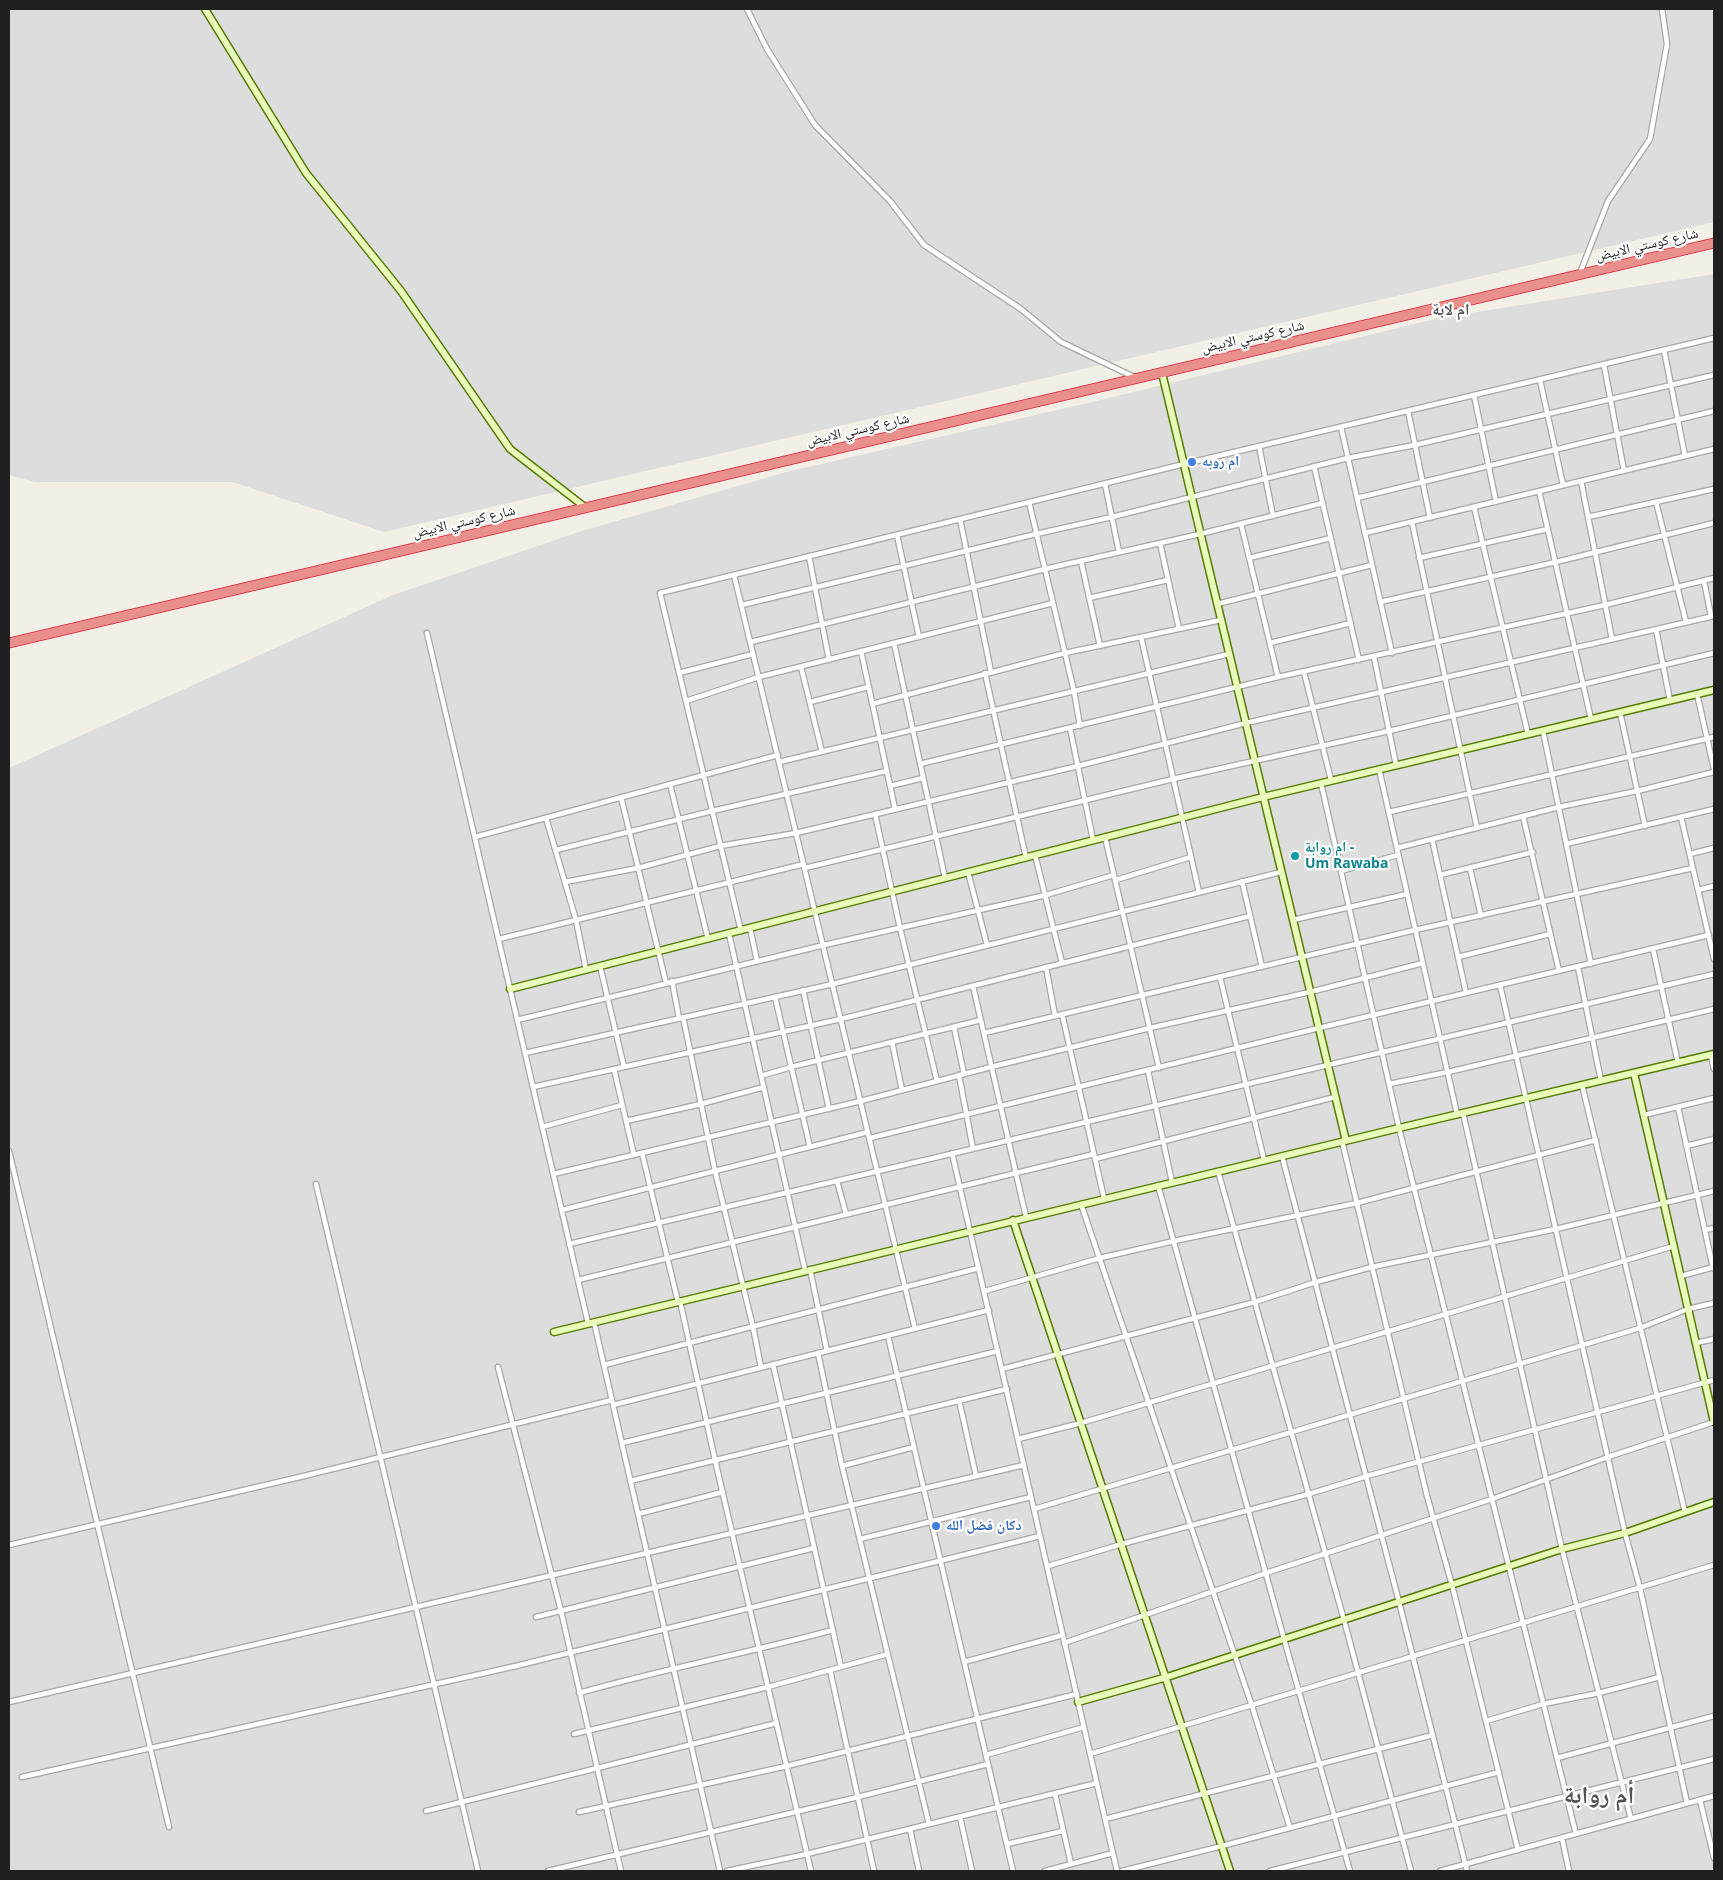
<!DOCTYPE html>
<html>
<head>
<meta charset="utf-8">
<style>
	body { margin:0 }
	#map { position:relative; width:1723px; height:1880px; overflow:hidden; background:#f1efe6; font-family:"Open Sans",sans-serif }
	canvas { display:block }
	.frame { position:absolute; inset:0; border:10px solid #202020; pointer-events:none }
</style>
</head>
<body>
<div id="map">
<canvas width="1723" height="1880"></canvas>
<div class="frame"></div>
</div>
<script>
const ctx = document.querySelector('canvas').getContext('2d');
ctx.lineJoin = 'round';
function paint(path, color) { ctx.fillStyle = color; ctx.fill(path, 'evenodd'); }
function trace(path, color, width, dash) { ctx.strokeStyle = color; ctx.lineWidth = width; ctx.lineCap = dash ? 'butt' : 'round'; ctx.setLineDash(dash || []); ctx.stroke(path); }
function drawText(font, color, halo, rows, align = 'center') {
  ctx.font = font + ' "Open Sans","Noto Naskh Arabic",sans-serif'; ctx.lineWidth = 4.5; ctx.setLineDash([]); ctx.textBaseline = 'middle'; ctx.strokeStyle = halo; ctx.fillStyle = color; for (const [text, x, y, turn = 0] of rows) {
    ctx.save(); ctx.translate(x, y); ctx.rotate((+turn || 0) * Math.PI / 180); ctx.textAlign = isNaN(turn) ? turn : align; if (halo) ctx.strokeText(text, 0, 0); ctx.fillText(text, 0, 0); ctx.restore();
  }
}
const residential = new Path2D(`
	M9,9H1714V222L384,532L233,482H35L9,475Z
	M1714,274V1871H9V768L393,595L582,531L786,472L1088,403L1439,318Z`);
const street = new Path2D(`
	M747,9L767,49L815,125L890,201L924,245L1021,309L1061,342L1136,378
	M1580,273L1608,201L1650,139L1667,44L1662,9
	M1664,350L1685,456
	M1604,365L1624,471
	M1540,380L1563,485
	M1474,395L1496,502
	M1408,411L1430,518
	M1341,427L1392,653
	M1259,446L1273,516
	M1314,466L1359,660
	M1581,481L1612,639
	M1105,484L1119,552
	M1539,491L1591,719
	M1357,498L1714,411
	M1029,502L1074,691L1080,726
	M1656,502L1686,622
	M1474,507L1528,734
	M1588,517L1714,489
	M960,519L991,672
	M1412,522L1477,828
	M1241,524L1278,677
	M1365,533L1714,449
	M897,535L919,637
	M1160,543L1179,629
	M809,556L829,660
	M1249,558L1331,538
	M1419,558L1548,529
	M1081,561L1100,646
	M734,575L915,1329
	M1704,581L1711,616
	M1089,598L1168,580
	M1380,602L1556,562L1714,523
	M1217,604L1372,565
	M742,605L1036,534L1112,517L1348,458L1415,445L1714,375
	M1656,629L1670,701
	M427,633L588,1323
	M1141,637L1199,892
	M751,642L1045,569L1200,534L1323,503
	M894,643L945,878
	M1270,643L1351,623
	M861,651L895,809
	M1374,657L1396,765
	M801,667L822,752
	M1304,672L1331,780
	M679,673L753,654
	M985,673L1026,858
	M1697,694L1714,769
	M686,701L759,677L1053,603
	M810,702L868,687
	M872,704L1065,653L1221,620
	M1620,712L1645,826
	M1070,728L1093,840
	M1543,731L1591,964
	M779,762L1229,654
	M920,764L1278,677L1605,605L1714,578
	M1379,769L1457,1114
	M1321,783L1399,1128L1576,1834
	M670,784L708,939
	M890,786L923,778
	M621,797L666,983
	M1389,812L1714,737
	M875,814L900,928L937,1081
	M1523,816L1559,971
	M1681,817L1714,959
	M546,818L576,920L586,970
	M475,837L778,755
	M1105,837L1159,1068
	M1432,839L1466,993
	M1566,844L1714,809
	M1397,848L1559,807L1637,791L1714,772
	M556,850L712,811L886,771
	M1690,854L1714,848
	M1035,855L1062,963
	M805,868L1173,779L1389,731L1714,653
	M1470,868L1481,916
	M1341,871L1398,855
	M968,872L987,945
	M1440,875L1533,852
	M1116,880L1191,857
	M1242,881L1262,967
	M565,882L638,868L720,846L796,833L1078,766L1246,723L1714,616
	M1698,890L1714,886
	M1293,920L1407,894
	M750,928L757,961
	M741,931L660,593L1184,464L1714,338
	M729,934L805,1270
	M499,939L804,864
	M1653,949L1678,1063
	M1458,957L1550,934
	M600,966L624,1067
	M1046,967L1055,1016
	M1578,967L1601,1081
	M1220,977L1264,1160
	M672,981L679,1018
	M1500,985L1625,1533L1640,1588L1687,1803
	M973,986L1026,1217
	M803,990L829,1109
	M775,997L810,1147
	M1062,1014L1104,1198
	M683,1017L715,1171L753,1327L761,1367
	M517,1020L824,945L1046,895L1114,875
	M954,1027L964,1074
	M984,1033L1415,930L1693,868
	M892,1042L902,1090
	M525,1053L833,984L1281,872
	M1711,1055L1714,1069
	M614,1069L634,1155
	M1148,1071L1172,1182
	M959,1075L973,1149
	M761,1076L791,1067L981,1020
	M1389,1084L1448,1072L1714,1009
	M1582,1085L1685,1512
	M533,1087L841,1019L1250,916
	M1678,1107L1713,1268
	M1463,1113L1562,1549L1631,1819
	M1644,1115L1714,1098
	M626,1121L701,1104L764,1087
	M542,1127L622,1105
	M870,1138L1319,1028L1709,935
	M1342,1141L1427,1496L1452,1585L1518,1850
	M1686,1146L1714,1139
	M9,1151L169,1827
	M642,1153L678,1302
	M952,1153L1117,1871
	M1282,1156L1399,1602L1467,1871
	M1095,1159L1335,1097
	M1218,1171L1344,1620L1411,1871
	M553,1174L861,1101L991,1067L1150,1028L1310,992L1423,963
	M837,1181L846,1214
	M316,1184L478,1871
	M1158,1185L1284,1639L1350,1871
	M1081,1204L1252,1706L1290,1828
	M562,1210L868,1132
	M1705,1230L1714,1228
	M569,1244L1714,974
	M810,1269L827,1351
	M1681,1276L1714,1267
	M578,1280L1094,1154
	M985,1291L1100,1258L1174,1241L1357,1203L1596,1140
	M680,1301L715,1460L811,1871
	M594,1322L720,1871
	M888,1336L1013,1871
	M1696,1343L1714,1339
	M818,1353L842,1466L929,1824
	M773,1364L841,1667
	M604,1365L979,1268
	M498,1367L561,1611L621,1871
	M1002,1369L1255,1302L1316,1282L1372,1267L1556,1229L1714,1191
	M959,1400L976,1476
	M613,1405L989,1310
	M1018,1439L1081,1423L1674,1246
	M622,1443L998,1351
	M842,1466L914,1447
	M630,1481L1007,1389
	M1034,1509L1640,1328L1688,1309L1714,1303
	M638,1514L723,1492
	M860,1539L1031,1497
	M9,1545L304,1476L612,1400
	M1048,1566L1122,1544L1309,1494L1367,1476L1714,1380
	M536,1617L814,1548
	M1064,1643L1266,1573L1492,1499L1608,1457L1714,1422
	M964,1662L1063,1635
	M830,1670L874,1871
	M579,1693C663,1669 748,1653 833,1630
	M9,1702L1024,1465
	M1486,1721L1543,1704L1599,1693L1660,1677
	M574,1734L768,1687L888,1654
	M1090,1754L1714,1565
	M986,1755L1084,1727
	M1557,1758L1714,1716
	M22,1777L516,1666L1040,1536
	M1055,1794L1071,1864
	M1700,1800L1714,1858
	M426,1811L777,1723
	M579,1812L787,1766L1077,1694
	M960,1817L972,1871
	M1105,1819L1433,1735
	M910,1829L919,1871
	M1562,1838L1569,1871
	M1007,1844L1063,1831
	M548,1871L858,1797L988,1764
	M727,1871L807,1854L1097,1783
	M1045,1871L1113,1853
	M1122,1871L1222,1846L1499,1772
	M1270,1871L1714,1759
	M1440,1871L1714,1796`);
const secondary = new Path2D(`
	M205,9L306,173L401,291L510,449L586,508
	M1162,373L1346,1141
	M510,989L1263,797L1714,690
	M1634,1073L1714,1422
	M1013,1220L1230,1871
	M554,1332L1399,1128L1714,1054
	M1078,1702L1167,1677L1562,1549L1625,1533L1714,1502`);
const highway = new Path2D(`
	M9,643L1714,243`);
const markers = [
	[1192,462,5,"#3f7fe0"],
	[1295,856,5,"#0f9aa8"],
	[936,1526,5,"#3f7fe0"]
];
const streetNames = [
	["شارع كوستي الابيض",1647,245,-13],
	["شارع كوستي الابيض",1253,337,-13],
	["شارع كوستي الابيض",858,430,-13],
	["شارع كوستي الابيض",464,522,-13]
];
const shopNames = [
	["ام روبه",1202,462],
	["دكان فضل الله",946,1526]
];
const cultureNames = [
	["ام روابة -",1305,848],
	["Um Rawaba",1305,864]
];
const quarterNames = [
	["ام لابة",1451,310]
];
const townNames = [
	["أم روابة",1599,1796]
];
paint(residential, '#dedddd');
trace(street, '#a7a7a7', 7);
trace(secondary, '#547b02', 9);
trace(highway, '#df223a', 11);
trace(street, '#fff', 4.5);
trace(secondary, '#e9fbba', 6);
trace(highway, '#e98f8c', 9);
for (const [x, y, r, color] of markers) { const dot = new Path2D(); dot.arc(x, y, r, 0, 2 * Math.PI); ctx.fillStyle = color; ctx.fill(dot); trace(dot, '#fff', 2); }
drawText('14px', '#202020', '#fff', streetNames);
drawText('bold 14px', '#366cbe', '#fff', shopNames, 'left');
drawText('bold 14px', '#0d838f', '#fff', cultureNames, 'left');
drawText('bold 16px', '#535353', '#fff', quarterNames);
drawText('bold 24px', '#535353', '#fff', townNames);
</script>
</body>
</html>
